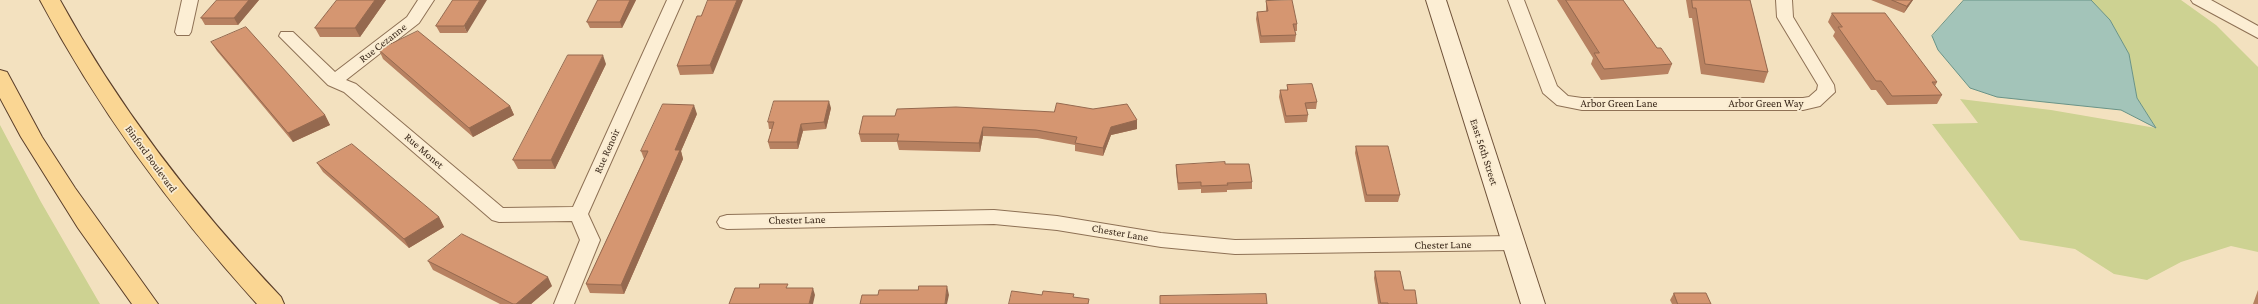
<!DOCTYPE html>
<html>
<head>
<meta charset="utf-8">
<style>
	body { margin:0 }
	canvas { display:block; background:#f3e1bf }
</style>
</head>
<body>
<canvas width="2258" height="304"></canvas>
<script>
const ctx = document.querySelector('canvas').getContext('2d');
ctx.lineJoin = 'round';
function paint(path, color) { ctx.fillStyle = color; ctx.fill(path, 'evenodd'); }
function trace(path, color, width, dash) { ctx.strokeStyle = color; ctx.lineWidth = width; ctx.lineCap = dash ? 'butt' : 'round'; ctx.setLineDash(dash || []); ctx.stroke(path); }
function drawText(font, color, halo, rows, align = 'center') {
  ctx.font = font + ' "Crimson Pro",serif'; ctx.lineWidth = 3.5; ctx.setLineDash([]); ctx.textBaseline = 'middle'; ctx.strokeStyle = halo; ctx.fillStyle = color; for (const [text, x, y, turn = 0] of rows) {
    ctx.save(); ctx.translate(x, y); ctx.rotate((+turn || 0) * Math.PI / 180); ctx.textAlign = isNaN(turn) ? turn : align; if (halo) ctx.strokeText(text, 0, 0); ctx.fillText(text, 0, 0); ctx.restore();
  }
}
const green = new Path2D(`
	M2091,0H2181L2216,25L2258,67V252L2231,246L2181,262L2147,280L2114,274L2075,249L2020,240L1932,124L1978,123L1960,99L2051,110L2156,128L2137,98L2129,54L2110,20Z
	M0,125L41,202L100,304H0Z`);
const water = new Path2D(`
	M1964,0H2091L2110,20L2129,54L2137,98L2156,128L2121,110L1997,97L1970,88L1938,50L1932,36Z`);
const street = new Path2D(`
	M182,0H198L191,32L189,35H177L175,32Z
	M418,0H434L419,23L346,80L356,84L503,208L573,207L667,0H683L588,214L600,240L574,304H554L580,240L572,221L499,222L492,220L344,92L328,85L279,36L281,32H293L335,72L407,17Z
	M1508,0H1524L1557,86L1568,96L1582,98H1803L1809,97L1817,90L1818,85L1777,17L1776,0H1792L1793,17L1834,85L1835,92L1820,106L1803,110H1582L1557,105L1543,93Z
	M2191,0H2211L2258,26V38L2193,3Z
	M994,210L1057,216L1161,233L1235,240L1513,236L1520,238L1523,243L1520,248L1513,250L1235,254L1161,247L1057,230L994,224L727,229L720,227L717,222L720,217L727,215Z`);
const secondary = new Path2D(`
	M1426,0H1446L1545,304H1521Z`);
const primary = new Path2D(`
	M40,0H60C120,110 195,206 281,297L284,304H257C173,211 99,111 40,0Z
	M0,70L7,72L42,137L75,188L158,304H132L78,228L21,137L0,98Z`);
const wall = new Path2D(`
	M217,0H259L238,25H205L201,18Z
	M337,0H386L360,37H320L315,28Z
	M453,0L467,33H440L436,26Z
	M598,0H636L622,28H590L587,22Z
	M1557,0H1623L1657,48L1672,64L1668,74L1601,80L1591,64L1593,58Z
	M1686,0H1750L1768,72L1764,83L1701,74L1692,18H1689Z
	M1871,0H1913L1904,13Z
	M1266,1L1297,24V31H1295L1296,35L1295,42L1260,43L1256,19L1257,12H1266Z
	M1832,13L1937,82L1935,86L1942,95L1937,104L1887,105L1876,90H1871L1833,36L1835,32L1828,22Z
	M701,16L713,74L680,75L677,66Z
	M211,42L325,115L330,125L293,142L217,51Z
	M379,50L510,106L514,115L473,137L383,59Z
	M606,64L555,169H518L513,160Z
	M1287,85L1317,102L1316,109H1306L1308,115L1307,122L1285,123L1279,97L1280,90H1287Z
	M831,108L826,129L803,131L798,149H770L768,142L772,129H769L768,122Z
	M1054,112L1137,120V129L1111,135L1103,156L1075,151V145L1037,138L983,136L980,152L899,150L897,142H861L859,134L895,116Z
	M697,114L681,151L683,159L624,294L590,293L586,284L644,159L641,151Z
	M1356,146L1400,195L1398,202H1365L1355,153Z
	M317,163L439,217L444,227L409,248L323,172Z
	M1225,164L1252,182V189L1227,190V192L1201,193V189L1178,190L1176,172V165Z
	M428,261L552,286L531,304H500L433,270Z
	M1375,271L1404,290L1417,304H1378L1374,278Z
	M2258,290V304H2253Z
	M1674,293L1711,304H1672L1670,300Z`);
const shadedWall = new Path2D(`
	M249,0H259L238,25L234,18Z
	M375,0H386L360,37L355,28Z
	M480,0H487L467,33L464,26Z
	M630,0H636L622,28L620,22Z
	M737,0H743L713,74L710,65Z
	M1912,0H1913L1904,13L1907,6Z
	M603,55L606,64L555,169L551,160Z
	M829,101L831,108L826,129L824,122Z
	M694,105L697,114L681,151L683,159L624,294L621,285L675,150Z
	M510,106L514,115L473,137L469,128Z
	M325,115L330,125L293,142L288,133Z
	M1137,120V129L1111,135L1103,156V148L1111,127Z
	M801,124L803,131L798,149L797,142Z
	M983,127V136L980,152L979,143Z
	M439,217L444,227L409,248L404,239Z
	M548,277L552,286L531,304H516Z
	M947,286L949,295L947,304H945Z
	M813,288L815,295L813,304H809Z`);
const building = new Path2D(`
	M217,0H249L234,18H201Z
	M337,0H375L355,28H315Z
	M453,0H480L464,26H436Z
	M598,0H630L620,22H587Z
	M708,0H737L710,65L677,66L697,16H701Z
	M1292,0L1297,24H1293L1296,35L1261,36L1257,12L1268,11L1266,1Z
	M1566,0H1623L1657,48H1661L1672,64L1604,69L1594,53H1599Z
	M1692,0H1750L1768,72L1705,64L1696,8H1693Z
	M1892,0H1912L1907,6Z
	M1832,13H1885L1937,82H1932L1942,95L1892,96L1881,81H1876L1838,27H1842Z
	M246,27L325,115L288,133L211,42Z
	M418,31L510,106L469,128L379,50Z
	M568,55H603L551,160H513Z
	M1312,84L1317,102L1305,103L1308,115L1286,116L1280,90H1288L1287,85Z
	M774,101H829L824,122L801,124L797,142H768L774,122H768Z
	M1057,103L1093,109L1127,104L1137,120L1111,127L1103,148L1075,143L1077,137L1036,130L983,127L979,143L897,141L899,134H859L863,116H895L897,109L956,107L1054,112Z
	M663,104L694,105L675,150H680L621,285L586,284L648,151H641Z
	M352,144L439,217L404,239L317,163Z
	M1356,146H1388L1400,195H1367Z
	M1225,162V164H1249L1252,182L1227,183L1228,185L1201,186V182L1178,183L1176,165Z
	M462,234L548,277L516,304H513L428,261Z
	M1375,271H1400L1404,290H1415L1417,304H1388V303H1381Z
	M760,284H788L786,288H813L809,304H729L735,288H759Z
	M919,286H947L945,304H860L862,295H878L879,290H918Z
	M1012,291L1042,295L1043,291L1074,294L1073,297L1089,299L1088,304H1009Z
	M1674,293H1706L1711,304H1678Z
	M1266,294L1267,304H1160V296Z`);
const streetNames = [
	["Rue Cezanne",383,43,-38],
	["Arbor Green Lane",1619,104],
	["Arbor Green Way",1766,104],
	["Rue Monet",424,151,41],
	["Rue Renoir",607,151,-66],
	["East 56th Street",1484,152,72],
	["Binford Boulevard",151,159,54],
	["Chester Lane",797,220,-1],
	["Chester Lane",1120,233,10],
	["Chester Lane",1443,245,-1]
];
paint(green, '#cdd292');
paint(water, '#a3c4b9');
trace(water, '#699387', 1);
trace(street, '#8e7155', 2);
trace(secondary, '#6f5239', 2);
trace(primary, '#5b3f2a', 2);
paint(street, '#fceed4');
paint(secondary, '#fceed4');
paint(primary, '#fad693');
paint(wall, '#b78161');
paint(shadedWall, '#95694f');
paint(building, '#d59671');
trace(building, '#95694f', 1);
drawText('11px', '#3c2a1c', '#f9ebd0', streetNames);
</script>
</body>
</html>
